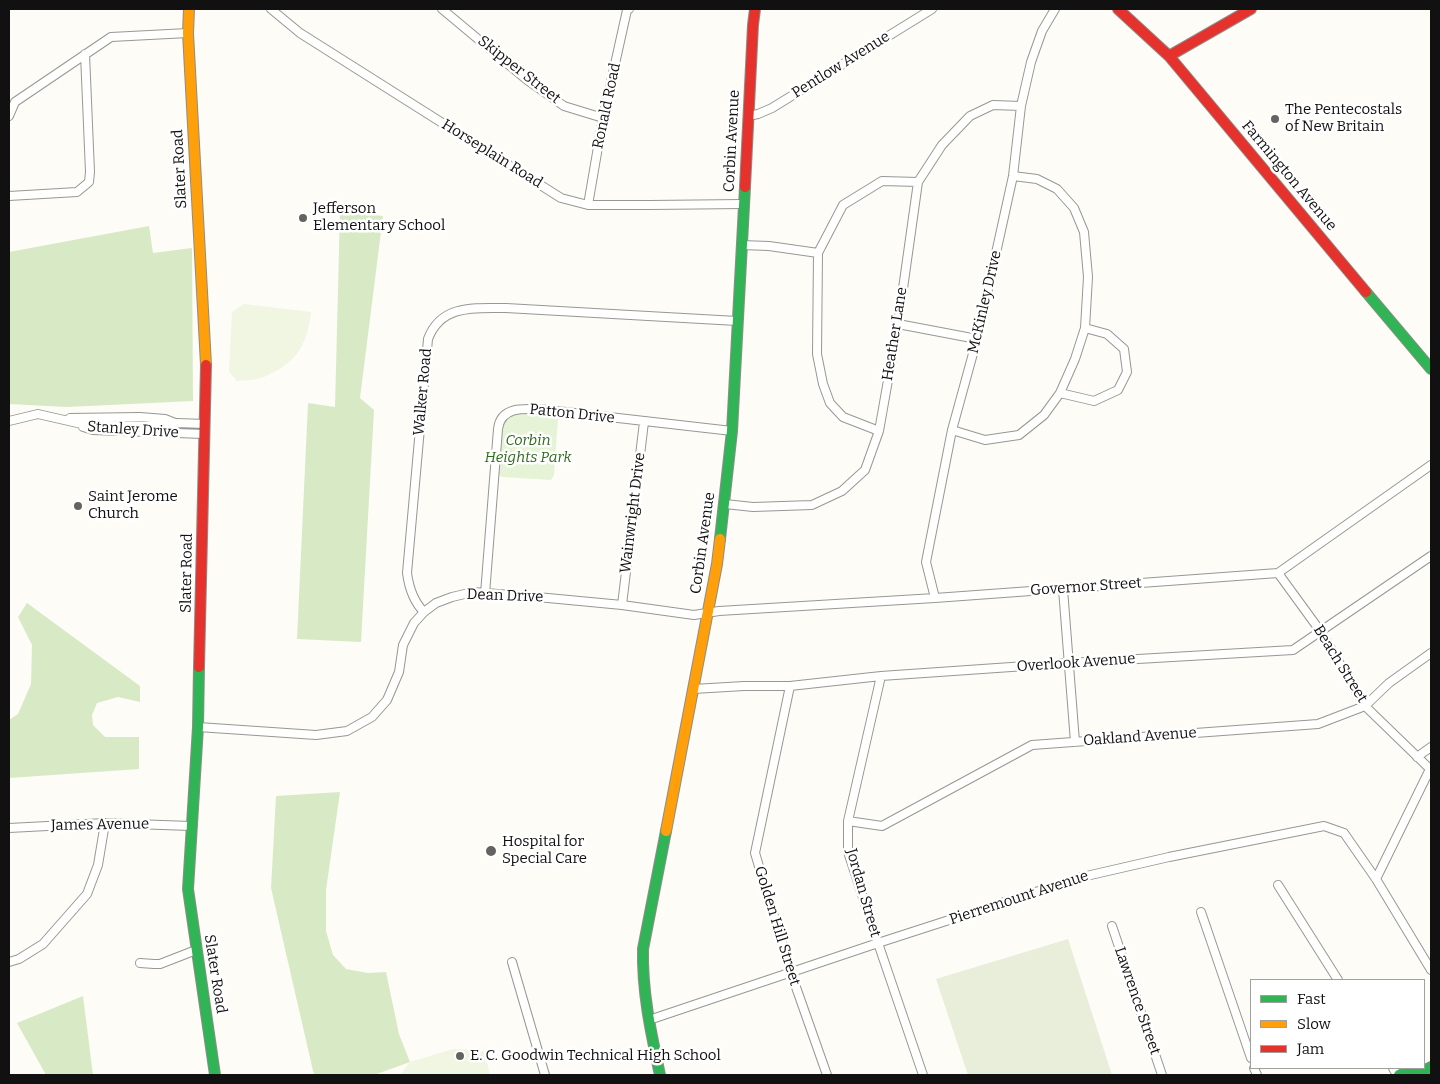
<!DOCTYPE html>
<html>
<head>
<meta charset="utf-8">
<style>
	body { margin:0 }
	#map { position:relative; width:1440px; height:1084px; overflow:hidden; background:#fdfcf7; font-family:Bitter,serif }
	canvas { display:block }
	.frame { position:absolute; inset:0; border:10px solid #111; pointer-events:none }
	.legend { position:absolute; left:1250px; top:979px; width:175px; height:90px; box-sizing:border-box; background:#fff; border:1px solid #a0a0a0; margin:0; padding:6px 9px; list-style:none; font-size:15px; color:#111 }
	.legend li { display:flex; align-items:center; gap:10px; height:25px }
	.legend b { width:25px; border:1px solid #a0a0a0 }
</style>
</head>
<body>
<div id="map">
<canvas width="1440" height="1084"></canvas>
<div class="frame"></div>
<ul class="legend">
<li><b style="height:6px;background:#30b455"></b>Fast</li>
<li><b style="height:6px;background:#ff9f0a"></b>Slow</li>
<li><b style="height:6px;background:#e5322d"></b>Jam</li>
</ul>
</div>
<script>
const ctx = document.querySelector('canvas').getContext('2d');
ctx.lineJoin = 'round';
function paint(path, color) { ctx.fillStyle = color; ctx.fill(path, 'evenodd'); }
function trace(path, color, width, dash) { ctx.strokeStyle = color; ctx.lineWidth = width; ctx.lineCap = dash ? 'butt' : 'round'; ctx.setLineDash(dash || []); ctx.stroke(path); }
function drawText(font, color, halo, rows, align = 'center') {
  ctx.font = font + ' Bitter,serif'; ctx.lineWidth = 5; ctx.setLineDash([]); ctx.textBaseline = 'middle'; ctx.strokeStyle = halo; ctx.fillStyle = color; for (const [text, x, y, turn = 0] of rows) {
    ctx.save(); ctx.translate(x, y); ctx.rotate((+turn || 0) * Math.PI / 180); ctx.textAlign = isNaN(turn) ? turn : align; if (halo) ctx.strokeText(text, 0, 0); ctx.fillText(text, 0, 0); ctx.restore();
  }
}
const green = new Path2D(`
	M519,412L553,415L558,419L554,475L551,480L502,477L499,475V471L502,428C505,418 510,416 519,412Z`);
const forest = new Path2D(`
	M340,211L383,216L360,398L374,410L361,642L297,639L308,403L335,407Z
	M149,226L153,253L192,248L193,401L67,407L9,404V252Z
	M27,603L140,686V702L118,697L97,703L92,715L93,725L105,737H139V769L9,778V720L18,714L31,684L32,645L18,617Z
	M340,792L326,890V931L333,955L346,969L368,973L386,972L399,1034L410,1062L374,1075H314L271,888L276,796Z
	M83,996L93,1075H46L17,1023Z`);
const cemetery = new Path2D(`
	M1068,939L1112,1075H968L936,979Z`);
const pitch = new Path2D(`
	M244,304L311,312C308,339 300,358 276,371C271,373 266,377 261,378C254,380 245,380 237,381L229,371L232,312Z
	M453,1049L475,1050L484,1051L490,1075H400L410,1062Z`);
const street = new Path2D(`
	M271,9L300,33L561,198L588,205H650L743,204
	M442,9L527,80L564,106L603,118
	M9,116L15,102L111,37L188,33
	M748,116L758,114L772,108L932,9
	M9,196L77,192L89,182L90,172L85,54
	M588,205L603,118L627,10L629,9
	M741,245L769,246L818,253
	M898,324L977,339
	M1060,393L1094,401L1118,390L1127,372L1124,349L1107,334L1085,328
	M70,418L140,417L165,419L175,423
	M9,421L38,414L86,425L153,426L177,423L205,424
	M83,427L93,430L204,434
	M952,430L985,440L1019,435L1044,415L1060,393L1075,359L1085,328L1088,277L1084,232L1074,208L1057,189L1037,179L1013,176
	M879,431L843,417L830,403L823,384L817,354L818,253L843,205L882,181L918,182
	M725,504L753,507L812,505L842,491L865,470L879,431L898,324L918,182L942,145L970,116L993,105L1021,106
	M1278,573L1321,632L1365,706L1431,770
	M1063,589L1075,742
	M485,594L498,429C501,404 529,409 548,410L732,431
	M935,598L926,562L952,430L977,339L1013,176L1021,106L1031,62L1042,31L1055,9
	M622,605L644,422
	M424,612C413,601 409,588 407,573L428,339C441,304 475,308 506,308L737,321
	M881,676L848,821V852L878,943L923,1075
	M790,686L755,853L791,973L827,1075
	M693,689L744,686H790L881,676L1069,663L1293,650L1431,556
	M198,727L316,735L347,731L372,717L387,700L399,672L403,645L414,623L424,612L436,603L452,597L473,592L548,598L622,605L694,615L719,611L935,598L1278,573L1431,465
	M1417,757L1431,747
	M848,821L882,826L1032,745L1318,724L1365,706L1389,683L1431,653
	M9,828L105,823L191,826
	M1376,879L1430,769
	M1278,885L1338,980
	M1201,912L1251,1058
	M1112,926L1162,1075
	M9,962L19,959L43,944L87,894L98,865L105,823
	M512,962L545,1075
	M140,963L154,964H160L196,950
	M649,1020L878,943L1082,877L1169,857L1324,826L1344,833L1376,879L1431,970
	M1254,1068L1257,1075
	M1393,1068L1397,1075`);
const fast = new Path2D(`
	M1366,292L1431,369
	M720,539L732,431L745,187
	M199,667L198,727L188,889L215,1075
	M660,1075C651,1033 642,992 643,949L666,831
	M1399,1075L1421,1072L1431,1067`);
const slow = new Path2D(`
	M189,9L188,33L206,365
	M666,831L717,564L720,539`);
const jam = new Path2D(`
	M1118,9L1169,56L1366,292
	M1169,56L1251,9
	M745,187L753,25L755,9
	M199,667L206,365`);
const markers = [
	[1275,119,5,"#646362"],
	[303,218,5,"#646362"],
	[78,506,5,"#646362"],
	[491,851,6,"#646362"],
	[460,1056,5,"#646362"]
];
const streetNames = [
	["Pentlow Avenue",841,65,-32],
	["Skipper Street",519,70,38],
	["Ronald Road",607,106,-78],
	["Corbin Avenue",732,141,-87],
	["Horseplain Road",492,154,32],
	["Slater Road",180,169,-93],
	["Farmington Avenue",1289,176,50],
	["McKinley Drive",985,302,-77],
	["Heather Lane",895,334,-81],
	["Walker Road",423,392,-85],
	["Patton Drive",572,414,6],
	["Stanley Drive",133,430,4],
	["Wainwright Drive",633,513,-83],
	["Corbin Avenue",703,543,-82],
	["Slater Road",187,573,-89],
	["Governor Street",1086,587,-4],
	["Dean Drive",505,596,2],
	["Overlook Avenue",1076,663,-4],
	["Beach Street",1340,664,58],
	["Oakland Avenue",1140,737,-4],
	["James Avenue",100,825,-1],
	["Jordan Street",863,893,74],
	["Pierremount Avenue",1019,898,-18],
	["Golden Hill Street",777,926,73],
	["Slater Road",215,974,81],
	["Lawrence Street",1137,1001,71]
];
const poiNames = [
	["The Pentecostals",1285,110],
	["of New Britain",1285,127],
	["Jefferson",313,209],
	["Elementary School",313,226],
	["Saint Jerome",88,497],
	["Church",88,514],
	["Hospital for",502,842],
	["Special Care",502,859],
	["E. C. Goodwin Technical High School",470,1056]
];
const parkNames = [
	["Corbin",528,441],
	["Heights Park",528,458]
];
paint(green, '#e7f3d7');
paint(forest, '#d8eac5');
paint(cemetery, '#e9eedb');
paint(pitch, '#f0f6e1');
trace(street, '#979795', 10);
trace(fast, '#8e8d8b', 12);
trace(slow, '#8e8d8b', 12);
trace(jam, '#8e8d8b', 12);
trace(street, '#fffffe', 8);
trace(fast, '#30b455', 10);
trace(slow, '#ff9f0a', 10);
trace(jam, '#e5322d', 10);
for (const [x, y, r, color] of markers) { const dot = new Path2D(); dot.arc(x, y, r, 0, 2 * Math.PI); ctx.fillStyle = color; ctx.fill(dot); trace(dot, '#fff', 2); }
drawText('15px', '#111', '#fff', streetNames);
drawText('15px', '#111', '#fff', poiNames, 'left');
drawText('italic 15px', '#2f6b1f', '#fff', parkNames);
</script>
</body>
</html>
